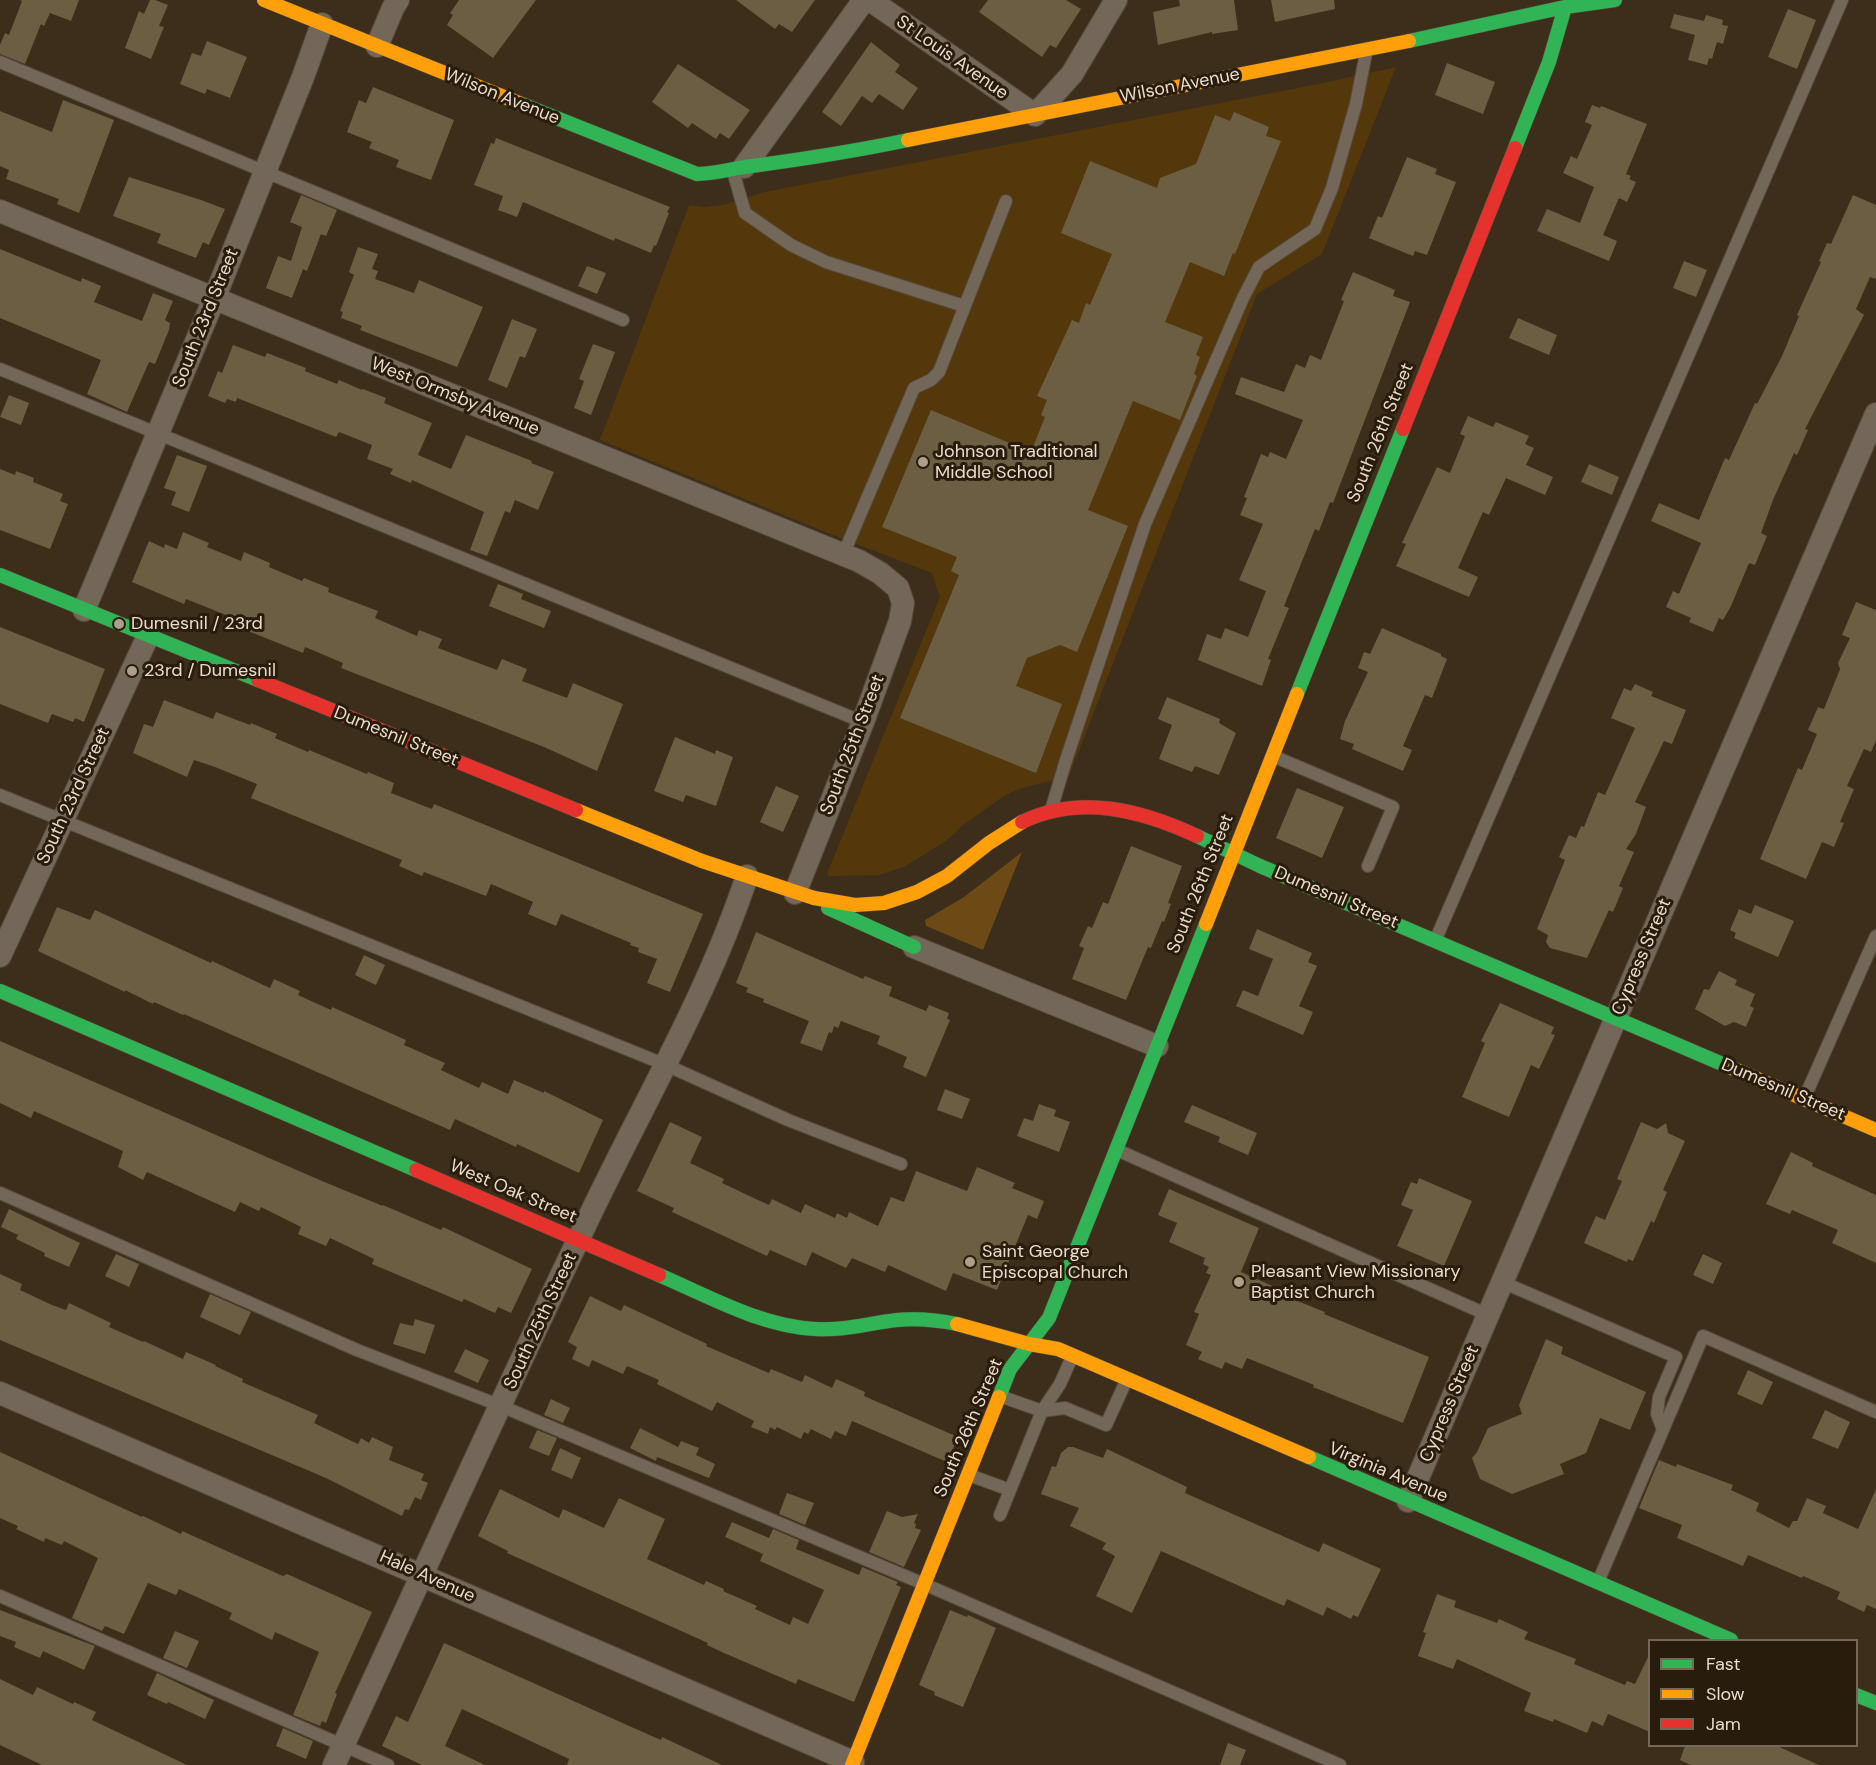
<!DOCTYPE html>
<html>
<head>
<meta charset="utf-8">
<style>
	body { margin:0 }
	#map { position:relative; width:1876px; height:1765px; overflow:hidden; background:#3c2e1a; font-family:"DM Sans",sans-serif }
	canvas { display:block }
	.legend { position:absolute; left:1648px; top:1639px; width:210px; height:108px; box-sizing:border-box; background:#281c0d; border:2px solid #766858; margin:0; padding:8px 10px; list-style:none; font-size:18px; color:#ecdbc8 }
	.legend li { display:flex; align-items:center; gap:12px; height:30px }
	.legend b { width:30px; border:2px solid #766858 }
</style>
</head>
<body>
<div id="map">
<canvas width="1876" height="1765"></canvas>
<ul class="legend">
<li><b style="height:8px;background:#30b455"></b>Fast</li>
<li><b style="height:8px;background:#ff9f0a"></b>Slow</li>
<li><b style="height:8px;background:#e5322d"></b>Jam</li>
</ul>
</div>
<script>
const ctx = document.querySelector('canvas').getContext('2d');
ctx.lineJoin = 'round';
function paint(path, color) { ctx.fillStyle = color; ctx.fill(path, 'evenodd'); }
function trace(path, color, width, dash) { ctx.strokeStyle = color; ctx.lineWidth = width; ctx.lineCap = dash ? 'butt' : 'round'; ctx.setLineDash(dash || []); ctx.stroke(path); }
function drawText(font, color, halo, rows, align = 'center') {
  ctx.font = font + ' "DM Sans",sans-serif'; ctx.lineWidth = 6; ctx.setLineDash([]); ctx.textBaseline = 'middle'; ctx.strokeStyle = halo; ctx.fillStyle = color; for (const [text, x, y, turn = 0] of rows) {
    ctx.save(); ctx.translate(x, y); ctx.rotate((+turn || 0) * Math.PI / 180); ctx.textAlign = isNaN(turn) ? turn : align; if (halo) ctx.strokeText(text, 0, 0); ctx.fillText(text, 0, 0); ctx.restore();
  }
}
const built = new Path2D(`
	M1396,67L1322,254L1257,294L1069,776L1019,789L1004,796L963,825L946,841L904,867L879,875L829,876L827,874L868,773L940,597L932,573L823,531L600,440L689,205L704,207L723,205L765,192L1318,84Z`);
const green = new Path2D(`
	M1022,852L983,950L926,926L925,920L964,897Z`);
const building = new Path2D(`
	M20,0H79L71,21L50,13L44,26L41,24L25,64L0,54V45L5,33L9,35L22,1Z
	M150,0H155L168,5L159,26L164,27L151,59L125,48L139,11L144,14Z
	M459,0H536L493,58L447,25L453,15L450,13Z
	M736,0H815L792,32L779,24L775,29Z
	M988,0H1066L1081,9L1056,48L1050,45L1042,57L979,12Z
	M1179,0H1234L1238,30L1212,34V32L1158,45L1153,12L1180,6Z
	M1271,0H1334L1335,9L1275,22Z
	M1788,9L1816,20L1797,69L1768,57Z
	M1674,14L1704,21L1706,15L1723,20L1722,25L1728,26L1723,44L1717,42L1712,59L1709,58L1707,65L1688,60L1695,35L1670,28Z
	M207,41L247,57L230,98L207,89L205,94L180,84L192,53L201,56Z
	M871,42L900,65L895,72L918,88L903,110L879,94L872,103L862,96L841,126L822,112Z
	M1447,63L1495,82L1483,114L1435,95Z
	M678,64L750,110L729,139L720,133L716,139L692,123L688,128L652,102Z
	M373,87L454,120L431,180L396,167L399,160L369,148L372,142L347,132L359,100L366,103Z
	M63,100L114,120L79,213L57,204L59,199L6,179L9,170L0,166V111L52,132Z
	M1592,105L1600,108L1601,106L1647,124L1626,174L1631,176L1629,179L1636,182L1627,202L1619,198L1603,235L1617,241L1609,261L1537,231L1547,209L1580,223L1594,187L1563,173L1571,156L1577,159L1592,125L1585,122Z
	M1234,112L1269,127L1266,136L1281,141L1235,254L1233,253L1224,276L1190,262L1165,322L1203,337L1196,355L1200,357L1194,374L1197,376L1180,420L1133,401L1088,510L1128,526L1077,652L1060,645L1027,658L1016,686L1062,704L1036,773L900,718L959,575L951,571L957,557L882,527L931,410L1031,452L1045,417L1041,415L1047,400L1037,396L1072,320L1079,323L1086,303L1090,305L1112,254L1061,233L1090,161L1157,188L1160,178L1196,164L1215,115L1230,121Z
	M496,138L670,207L667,212L669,213L656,246L654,245L651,253L615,238L614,241L523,202L517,217L498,210L503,196L474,185L491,143L494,144Z
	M1407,157L1437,169L1435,174L1456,182L1427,255L1415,251L1413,256L1369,238L1378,216L1382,218Z
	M129,177L201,200L225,209L209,245L203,242L196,258L157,243L161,234L113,216Z
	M301,195L337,210L326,236L321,234L307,271L303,269L292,298L266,288L278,256L291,261L302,227L290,222Z
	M1853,195L1876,205V279L1870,277L1856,309L1864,315L1805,429L1808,430L1797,455L1794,453L1773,500L1761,533L1767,536L1755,565L1749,563L1731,606L1723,620L1719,618L1713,632L1689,622L1691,618L1666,607L1673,591L1679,594L1701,543L1651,521L1659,503L1699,520L1725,458L1729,460L1755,403L1757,404L1782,356L1799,316L1797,315L1821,262L1819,261L1827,243L1831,244Z
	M358,247L378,254L372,269L378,271L375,279L414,293L419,280L483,307L457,367L360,330L362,326L341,318L343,312L340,311L354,275L349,272Z
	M0,249L81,282L82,278L101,286L94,302L142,321L153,293L173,301L165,320L170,323L169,330L155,364L149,362L127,412L87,394L101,360L0,318Z
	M1684,261L1707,270L1696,297L1673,288Z
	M587,266L606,273L597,294L578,286Z
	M1353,272L1395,290L1393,296L1410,302L1333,503L1330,502L1319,531L1315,529L1284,606L1289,608L1268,659L1271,660L1262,686L1198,660L1207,634L1221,639L1225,628L1248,637L1266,591L1239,580L1263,524L1240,515L1247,498L1244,497L1261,454L1268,457L1270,452L1286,459L1303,420L1235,394L1241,377L1284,392L1296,364L1305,368L1310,355L1321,360L1344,301L1341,300Z
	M1518,318L1557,335L1549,355L1509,338Z
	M512,319L537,329L525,358L520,356L507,388L488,380Z
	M593,344L615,352L591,415L574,408L584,381L579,379Z
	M233,345L265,357L267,353L306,368L305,371L337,384L339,380L362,390L363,389L386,398L384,403L432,423L418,455L451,469L466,435L532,461L531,463L554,472L538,510L515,500L510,513L505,511L487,556L470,550L484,512L412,480L411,483L390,474L393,469L367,459L372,445L339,432L336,437L237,398L236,402L227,399L225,403L208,396L218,371L222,373Z
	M9,395L29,403L21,425L0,417Z
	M1468,416L1493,427L1496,422L1529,436L1525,444L1534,448L1526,465L1553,477L1545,495L1506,478L1489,515L1483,512L1458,568L1478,577L1469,597L1396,566L1406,544L1402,543L1437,467L1450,473L1465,436L1460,434Z
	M177,455L207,466L189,512L171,505L176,492L164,488Z
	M1589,464L1619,477L1612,495L1581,482Z
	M0,469L15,475L16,471L34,478L33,482L63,494L60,501L68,504L50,549L0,530Z
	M183,532L209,543L207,547L241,561L244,552L270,563L269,567L302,581L304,578L329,588L328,592L378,611L375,618L417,636L419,630L442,639L438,648L497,670L502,659L527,669L522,681L567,698L573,683L623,704L597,771L544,747L341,668L343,663L305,647L303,653L223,621L226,615L186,599L184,604L132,582L149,541L164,548L165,544L177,549Z
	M498,584L523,594L521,599L551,611L544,628L489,606Z
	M1856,602L1876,610V740L1871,752L1864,749L1847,786L1854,789L1840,822L1844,823L1834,847L1822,842L1806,879L1760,859L1798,768L1802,770L1817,734L1808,730L1818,707L1824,709L1840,669L1838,663L1850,638L1842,635Z
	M0,627L105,669L84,722L75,718L73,722L52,714L48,723L0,704Z
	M1382,628L1441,654V656L1447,659L1432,698L1425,695L1403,746L1412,750L1403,771L1352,749L1354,744L1340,739L1345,721L1368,672L1358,668L1364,652L1370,654Z
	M1635,684L1653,692L1651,696L1686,710L1672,744L1664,741L1635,802L1646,807L1636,834L1626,849L1634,852L1619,886L1623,888L1613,912L1609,910L1587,958L1550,948L1546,942L1548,935L1537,929L1565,860L1559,857L1569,835L1576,838L1581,826L1584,827L1598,792L1605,795L1635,728L1611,718L1624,688L1631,691Z
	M1167,697L1220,719L1219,723L1236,733L1219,775L1195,766L1192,772L1159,759L1172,725L1158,719Z
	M164,700L213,719L216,712L250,725L251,723L277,734L275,738L308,752L309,750L367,774L368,772L394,783L391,793L432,809L434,804L703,914L670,992L647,983L657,959L638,952L639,948L630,945L631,943L561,914L556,926L528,914L533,902L491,884L486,896L424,872L422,876L399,866L402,860L251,798L257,784L215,767L194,760L187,777L133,753L144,724L153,727Z
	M675,737L715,754L716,750L733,757L716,806L686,795L683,802L654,791Z
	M776,786L799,796L783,832L760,822Z
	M1297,788L1344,807L1322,858L1276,838Z
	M1131,846L1182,866L1168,903L1171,904L1164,922L1162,921L1151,948L1148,947L1126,1000L1072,979L1084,948L1079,946L1088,926L1092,928L1103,902L1108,904Z
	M1755,905L1794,921L1778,957L1734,938L1736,933L1730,930L1739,909L1751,914Z
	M57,907L90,920L95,910L211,963L212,961L270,988L274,979L300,991L298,995L331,1010L332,1007L406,1040L404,1045L445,1063L441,1070L479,1088L482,1082L508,1094L514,1080L544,1093V1091L603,1120L579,1173L517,1144L516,1147L455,1119L450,1130L184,1014L183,1015L154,1002L153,1004L125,990V992L38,951Z
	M1257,929L1312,953L1308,962L1317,966L1299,1006L1313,1012L1303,1035L1236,1006L1243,990L1258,996L1273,959L1249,949Z
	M756,932L863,979L865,976L892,987L889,996L926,1011L929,1005L949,1013L947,1019L950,1020L926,1077L903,1067L907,1057L877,1044L880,1036L841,1021L838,1028L834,1026L832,1033L829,1032L822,1051L800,1043L809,1021L763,1002L764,999L746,992L748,988L736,983Z
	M364,955L385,965L376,985L355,975Z
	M1719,971L1737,980L1735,985L1755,994L1750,1006L1754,1008L1746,1027L1734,1022L1725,1026L1695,1009L1704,989L1709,990Z
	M1500,1003L1554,1027L1551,1034L1555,1035L1539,1069L1531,1065L1509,1117L1462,1097L1485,1043L1481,1041Z
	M0,1041L322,1181L383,1206V1205L441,1230L443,1227L532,1269L511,1313L498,1307L495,1313L464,1299L462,1302L372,1264L374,1259L330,1238L326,1246L298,1234L301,1227L261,1207L259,1211L240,1202L235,1212L147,1172L143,1180L118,1167L123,1151L34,1111L31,1118L0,1103Z
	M945,1089L970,1099L962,1119L937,1110Z
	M1039,1104L1056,1110L1054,1116L1070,1122L1059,1152L1017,1136L1024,1118L1033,1121Z
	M1192,1105L1257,1133L1248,1155L1218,1142L1220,1137L1184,1122Z
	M670,1122L702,1137L690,1163L724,1179L722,1183L758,1200L769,1205L772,1199L801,1213L805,1204L835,1218L837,1213L847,1218L849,1212L878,1226L891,1197L904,1202L916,1171L967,1191L977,1167L1015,1183L1012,1188L1044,1201L1037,1219L1028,1215L997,1290L953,1273L946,1291L888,1265L885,1272L852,1258L846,1268L812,1252L806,1266L770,1250L767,1256L672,1212L674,1208L637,1191Z
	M1641,1122L1657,1129L1666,1123L1668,1133L1685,1141L1663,1190L1667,1192L1654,1223L1651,1221L1633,1261L1628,1259L1627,1262L1584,1243L1596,1216L1605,1220L1622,1181L1617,1179Z
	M1791,1152L1813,1163L1812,1166L1876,1195V1263L1832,1243L1838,1230L1792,1210L1790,1214L1766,1204Z
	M1419,1178L1472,1201L1444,1266L1397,1246L1413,1210L1401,1205L1411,1182L1417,1184Z
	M1169,1189L1259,1228L1241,1272L1277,1288L1275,1292L1325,1312L1324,1314L1429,1357L1403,1423L1313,1387L1314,1385L1247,1358L1242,1369L1225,1362L1222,1369L1198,1359L1202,1352L1186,1345L1199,1314L1194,1312L1211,1275L1206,1273L1209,1267L1203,1264L1205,1258L1169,1242L1177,1223L1158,1215Z
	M9,1209L80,1243L69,1267L44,1256L45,1253L16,1239L18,1235L1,1227Z
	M116,1254L139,1264L129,1287L105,1276Z
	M1703,1254L1722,1263L1713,1284L1693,1275Z
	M0,1274L22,1284L20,1290L52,1305L66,1310L69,1303L111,1323L109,1327L143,1342L144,1341L183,1359L186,1352L216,1365L215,1366L243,1379L242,1382L318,1415L314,1423L358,1444L361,1438L369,1443L372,1437L393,1447L389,1460L424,1474L421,1480L428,1483L421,1500L415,1497L409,1510L405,1509L402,1516L326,1478L0,1340Z
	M210,1294L251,1312L240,1335L200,1317Z
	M590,1296L621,1311L624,1305L707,1344L706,1346L769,1373L771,1369L802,1382L805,1375L832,1388L836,1379L865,1392L864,1396L958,1437L947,1462L852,1421L846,1436L835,1431L831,1439L811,1429L808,1434L804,1432L801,1439L777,1427L775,1430L770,1427L768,1434L751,1427L754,1421L717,1402L712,1411L657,1384L659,1380L627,1366L623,1374L592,1360L589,1367L572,1359L577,1347L568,1342Z
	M415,1319L435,1325L425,1354L393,1344L400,1323L413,1326Z
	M1546,1339L1563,1347L1561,1354L1646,1392L1630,1430L1600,1418L1586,1453L1560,1464L1564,1474L1512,1494L1480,1479L1472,1458L1477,1452L1488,1428L1522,1414L1519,1405Z
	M465,1349L489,1360L478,1383L454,1372Z
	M1748,1370L1773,1382L1762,1405L1737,1394Z
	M551,1399L570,1408L563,1423L544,1415Z
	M1825,1410L1850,1422L1838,1449L1812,1438Z
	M640,1428L678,1447L681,1441L699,1448L696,1455L715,1464L709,1478L657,1457L656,1461L630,1448Z
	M537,1430L557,1438L549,1456L529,1448Z
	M1068,1447H1073L1103,1458L1107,1449L1187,1487L1185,1493L1319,1552L1323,1543L1381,1569L1358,1617L1353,1615L1351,1619L1327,1607L1323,1616L1287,1599L1284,1606L1161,1551L1132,1613L1096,1596L1115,1556L1102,1549L1106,1543L1070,1526L1079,1508L1041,1494L1052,1466L1056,1467L1061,1453Z
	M560,1448L581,1458L572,1479L551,1470Z
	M0,1452L142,1517L143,1516L181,1534L182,1531L283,1576L287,1574L372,1612L335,1693L337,1694L326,1723L322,1721L320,1726L293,1715L319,1652L275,1632L272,1640L229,1619L232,1613L179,1589L176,1595L148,1583L124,1634L105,1626L102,1631L72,1618L98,1558L64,1541L62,1545L45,1538L44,1542L16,1529L18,1526L0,1518Z
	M1659,1460L1676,1467L1677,1464L1733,1485L1731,1490L1759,1503L1756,1511L1789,1528L1793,1521H1797L1807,1498L1826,1506L1823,1513L1858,1529L1876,1489V1609L1867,1605L1864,1612L1837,1599L1840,1592L1803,1576L1802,1578L1748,1555L1743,1566L1677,1538L1682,1525L1639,1508Z
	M500,1489L559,1518L563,1509L604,1528L619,1498L665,1519L647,1559L704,1585L706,1581L724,1589L723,1591L757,1606L755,1609L790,1625L793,1617L808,1624L824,1590L760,1561L763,1554L725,1537L732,1522L769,1538L773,1529L799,1540L796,1549L859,1575L862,1567L898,1582L896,1585L901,1587L854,1702L798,1679L796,1684L724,1653L707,1645L708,1643L507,1553L508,1551L478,1536Z
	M787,1493L814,1503L805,1525L779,1514Z
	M887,1511L902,1517L918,1514L914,1523L916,1524L915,1528L921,1530L904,1567L869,1552Z
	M1437,1594L1456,1601L1454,1607L1497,1623L1499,1619L1528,1632L1524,1639L1576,1659L1574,1664L1625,1685L1627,1681L1635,1684L1650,1653V1732L1608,1714L1603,1726L1592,1721L1587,1733L1554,1719L1553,1722L1524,1711L1531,1693L1457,1659L1453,1669L1418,1656L1426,1633L1423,1632Z
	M0,1610L95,1646L84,1670L43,1651L40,1658L14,1647L16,1642L0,1636Z
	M950,1610L967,1617L968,1615L996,1628L963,1707L934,1695L935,1692L919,1685Z
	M175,1631L199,1641L187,1668L163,1658Z
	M444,1643L627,1725L661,1740L662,1737L722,1765H567L569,1759L462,1709L445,1746L485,1765H422L382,1746L396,1716L408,1722Z
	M157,1673L214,1700L205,1719L168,1702L167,1704L147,1695Z
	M0,1679L33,1695L37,1687L73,1704L74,1702L96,1712L92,1720L187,1765H42L0,1745Z
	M283,1728L313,1741L306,1759L276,1746Z
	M1228,1743L1246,1750L1240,1765H1220Z
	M1685,1746H1777L1819,1765H1691L1680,1760Z`);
const lane = new Path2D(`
	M0,62L623,320
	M733,171L745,213L791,245L826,262L964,306
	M0,369L863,722
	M843,555L914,388L931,380L939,372L1006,201
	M1273,756L1393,807L1368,866
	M0,795L666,1065L788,1120L901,1164
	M1052,807L1066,760L1145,524L1243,298L1259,267L1315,229L1332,188L1356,104L1366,53
	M1435,941L1842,0
	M1804,1099L1876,936
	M1117,1150L1488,1315
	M0,1193L357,1350L501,1406L924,1584L1340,1765
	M1502,1282L1676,1357L1659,1397L1657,1414L1663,1430
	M1000,1396L1042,1411L1065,1408L1106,1425L1127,1379
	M969,1475L1010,1490
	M1000,1515L1042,1411L1060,1384L1072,1357
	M1598,1582L1703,1336L1876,1412
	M0,1596L388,1765`);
const street = new Path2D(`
	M870,0L1035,115L1072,74L1116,0
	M377,46L393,8L398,0
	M744,167L864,0
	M0,211L859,561L880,573L898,588L903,603L900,621L863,722L795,893
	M84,610L214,299L303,77L322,24
	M914,947L1157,1046
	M0,956L148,636
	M0,1393L853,1762
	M1408,1501L1876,414
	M334,1765C420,1581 503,1395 592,1211C645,1100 708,994 747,876`);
const fast = new Path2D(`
	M1409,41L1565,7L1615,0
	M519,103L697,174C716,174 733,168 752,166C804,159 856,151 908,140
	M1515,148L1549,62L1565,7
	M0,575L258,680
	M1297,694L1403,429
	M1197,836L1260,866L1734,1069
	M828,908L914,947
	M0,991L416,1170
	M659,1275C708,1296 760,1326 815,1329C842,1331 870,1323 897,1320C918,1318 937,1320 957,1324
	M999,1397L1010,1369L1049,1318L1206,924
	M1309,1457L1731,1640
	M1856,1695L1876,1703`);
const slow = new Path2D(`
	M264,0L519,103
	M908,140L1409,41
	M576,810L702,861L814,898L855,905L884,903L917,892L947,876L989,843L1022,822
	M1206,924L1297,694
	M1734,1069L1876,1130
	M957,1324L1029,1344L1058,1349L1309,1457
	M852,1765L999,1397`);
const jam = new Path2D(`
	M1403,429L1515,148
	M258,680L576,810
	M1022,822C1080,794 1141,810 1197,836
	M416,1170L659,1275`);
const markers = [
	[923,462,6,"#ae9e8b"],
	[119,624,6,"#ae9e8b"],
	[132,671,6,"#ae9e8b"],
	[970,1262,6,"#ae9e8b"],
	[1239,1282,6,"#ae9e8b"]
];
const streetNames = [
	["St Louis Avenue",952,58,35],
	["Wilson Avenue",1180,86,-11],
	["Wilson Avenue",502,97,22],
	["South 23rd Street",206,318,-68],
	["West Ormsby Avenue",455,397,22],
	["South 26th Street",1381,433,-68],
	["Dumesnil Street",396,737,22],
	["South 25th Street",853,745,-69],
	["South 23rd Street",74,796,-65],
	["South 26th Street",1201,884,-68],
	["Dumesnil Street",1336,898,23],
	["Cypress Street",1642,957,-67],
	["Dumesnil Street",1783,1090,23],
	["West Oak Street",513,1192,23],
	["South 25th Street",541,1321,-65],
	["Cypress Street",1450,1404,-67],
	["South 26th Street",969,1428,-67],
	["Virginia Avenue",1388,1473,23],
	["Hale Avenue",427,1577,24]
];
const poiNames = [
	["Johnson Traditional",935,452],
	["Middle School",935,473],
	["Dumesnil / 23rd",131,624],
	["23rd / Dumesnil",144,671],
	["Saint George",982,1252],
	["Episcopal Church",982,1273],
	["Pleasant View Missionary",1251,1272],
	["Baptist Church",1251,1293]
];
paint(built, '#54380b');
paint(green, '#6c4915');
paint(building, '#6b5e42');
trace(lane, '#564b3c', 14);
trace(street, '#564b3c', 24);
trace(fast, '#564b3c', 15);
trace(slow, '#564b3c', 15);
trace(jam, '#564b3c', 15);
trace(lane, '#726759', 12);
trace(street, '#726759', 22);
trace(fast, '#30b455', 14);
trace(slow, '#ff9f0a', 14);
trace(jam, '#e5322d', 14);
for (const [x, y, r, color] of markers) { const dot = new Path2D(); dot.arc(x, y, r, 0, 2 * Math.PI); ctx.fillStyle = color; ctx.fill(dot); trace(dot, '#281c0d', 2); }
drawText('18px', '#ecdbc8', '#281c0d', streetNames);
drawText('18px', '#ecdbc8', '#281c0d', poiNames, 'left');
</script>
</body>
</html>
